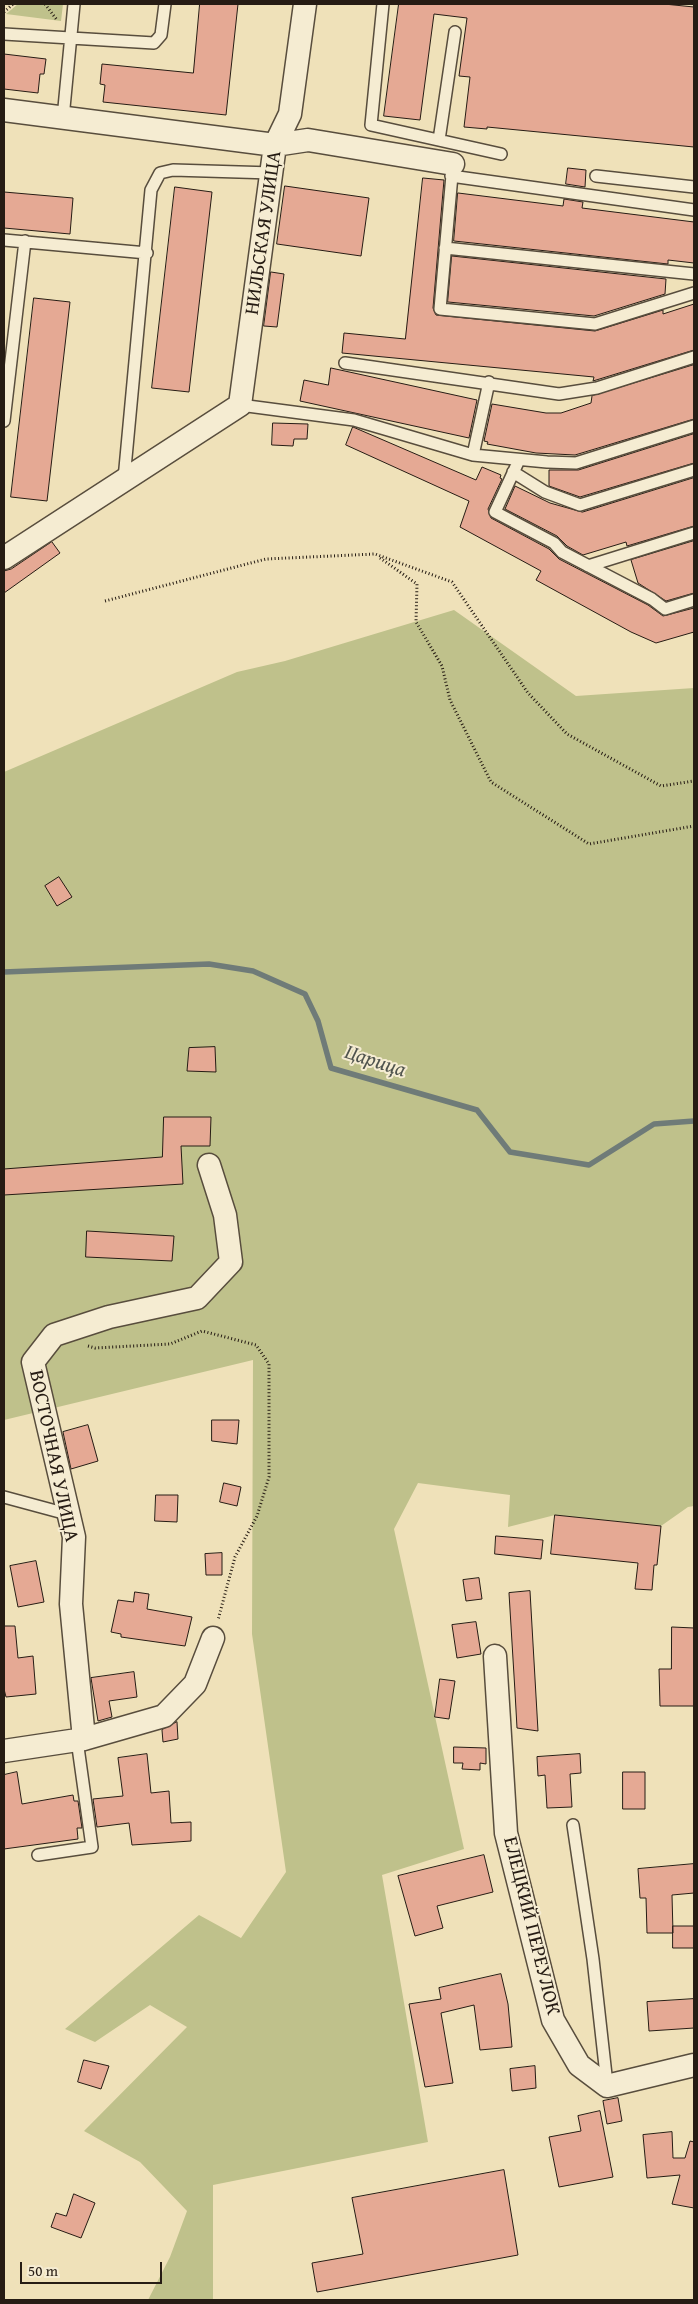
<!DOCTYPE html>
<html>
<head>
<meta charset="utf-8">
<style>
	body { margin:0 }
	#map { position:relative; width:698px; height:2304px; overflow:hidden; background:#efe1b9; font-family:"Gentium Book Plus",serif }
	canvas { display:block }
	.frame { position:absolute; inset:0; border:5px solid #261c14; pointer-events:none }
	.scale { position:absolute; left:20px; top:2262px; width:142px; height:22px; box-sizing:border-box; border:2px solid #261c14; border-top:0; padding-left:6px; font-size:15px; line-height:18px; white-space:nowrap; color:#261c14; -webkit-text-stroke:4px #f5ecd2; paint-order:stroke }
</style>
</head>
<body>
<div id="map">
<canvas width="698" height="2304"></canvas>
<div class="frame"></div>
<div class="scale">50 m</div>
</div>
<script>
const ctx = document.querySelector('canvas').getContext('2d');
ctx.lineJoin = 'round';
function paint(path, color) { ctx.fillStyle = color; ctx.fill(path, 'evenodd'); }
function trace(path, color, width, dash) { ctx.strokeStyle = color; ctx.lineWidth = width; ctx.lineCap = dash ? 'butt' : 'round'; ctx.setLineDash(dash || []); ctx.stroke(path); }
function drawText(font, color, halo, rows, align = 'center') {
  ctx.font = font + ' "Gentium Book Plus",serif'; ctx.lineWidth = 4; ctx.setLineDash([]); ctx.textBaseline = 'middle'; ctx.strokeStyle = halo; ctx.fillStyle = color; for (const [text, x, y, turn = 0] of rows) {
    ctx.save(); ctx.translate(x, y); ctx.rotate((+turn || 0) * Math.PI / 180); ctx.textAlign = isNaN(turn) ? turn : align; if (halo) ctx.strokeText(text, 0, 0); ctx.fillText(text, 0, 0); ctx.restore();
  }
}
const green = new Path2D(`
	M18,4H63L61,21L6,14Z
	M454,610L576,696L694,688V1506L688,1507L661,1526L555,1515L508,1527L510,1495L418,1483L394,1529L464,1849L382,1875L428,2142L213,2185V2300H148L170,2257L187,2211L140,2162L84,2131L187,2027L150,2005L95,2042L65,2029L199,1915L241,1938L286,1872L252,1634L253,1360L4,1420V772L237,672L285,661Z`);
const stream = new Path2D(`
	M4,972L209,964L253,971L305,994L318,1021L331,1068L477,1110L510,1152L589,1165L654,1124L694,1121`);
const building = new Path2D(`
	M200,4H238L226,115L103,102L105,85L100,84L102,64L193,73Z
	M399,4H664L694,7V147L487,127V129L464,127L470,77L459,76L467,18L434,14L420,120L384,116Z
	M4,54L46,59L44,74H40L38,93L4,89Z
	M568,168L586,170L585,187L566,184Z
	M423,178L444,180L433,308L436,315L595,331L663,310V314L694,304V350L593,381L594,377L342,353L344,333L405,339Z
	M285,186L369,198L361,256L277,244Z
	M175,187L212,192L189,392L152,388Z
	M4,192L73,198L70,234L4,228Z
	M458,193L563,206L564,199L583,202L582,208L694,222V263L668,260V264L454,241Z
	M452,256L666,279L665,294L594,316L448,302Z
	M271,272L284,274L277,327L264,326Z
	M34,298L70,302L47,501L11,497Z
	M694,365V419L575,455L536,453L487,444L488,442L484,441L492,404L546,413H561L591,403L592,396Z
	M331,368L477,400L469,438L300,401L304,380L328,385Z
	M273,423L308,424L307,439H294L293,446L272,445Z
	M353,427L476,480L482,467L501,475L500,478L502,479L488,509L491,518L549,549L559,559L648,605L663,616L694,608V632L656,643L631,632L536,580L541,571L460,527L469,501L346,445Z
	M694,434V463L580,497L549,486V470H578Z
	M694,478V526L627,546L626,542L583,555L567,546L557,536L505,509L515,486L550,503L582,512Z
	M694,541V593L666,601L638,583L631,560Z
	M52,542L60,553L4,593V571L11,569Z
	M59,877L72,897L57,906L45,886Z
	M215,1047L216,1072L187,1071L189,1048Z
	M164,1117H211L210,1146H181L183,1184L4,1195V1169L162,1157Z
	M87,1231L174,1236L172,1261L86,1257Z
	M212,1420H239L237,1444L212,1441Z
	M88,1425L98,1461L71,1469L63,1432Z
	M224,1483L241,1487L237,1506L220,1502Z
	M156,1495H178L177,1522L155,1521Z
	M555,1515L661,1526L657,1565H654L652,1590L635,1589L638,1563L551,1554Z
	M496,1536L543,1540L541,1559L495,1554Z
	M222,1553V1575H206L205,1554Z
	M36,1561L44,1602L18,1607L10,1566Z
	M479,1578L482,1599L466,1601L463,1580Z
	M530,1591L538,1731L517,1728L515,1692L509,1593Z
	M135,1592L149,1594L147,1609L192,1617L185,1646L121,1637V1634L111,1632L118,1600L133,1602Z
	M476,1622L481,1654L457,1658L452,1625Z
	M4,1626H15L18,1658L33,1656L36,1694L6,1697L4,1689Z
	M672,1627L694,1628V1706H660L659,1669H671Z
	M134,1672L137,1697L109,1701L112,1717L98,1721L91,1678Z
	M440,1679L455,1681L449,1719L435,1717Z
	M177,1722L178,1739L163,1742L162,1730Z
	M454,1747L486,1748V1764L480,1763V1770L462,1769L463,1763H454Z
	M147,1754L151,1793L169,1791L171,1823L191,1822V1841L132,1845L129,1823L97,1827L93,1799L123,1796L118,1758Z
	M580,1754L581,1773L570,1774L572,1807L547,1808L545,1775L538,1776L537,1757Z
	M17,1772L22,1804L73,1795L74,1801H78L82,1828H77L78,1839L4,1849V1775Z
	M623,1772H645V1809H623Z
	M484,1855L493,1892L437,1906L443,1928L415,1936L398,1876Z
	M694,1864V1893L672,1895L673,1933H647L646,1898H640L638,1869Z
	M673,1926H694V1948H673Z
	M501,1974L508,2004L512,2047L480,2050L474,2005L441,2013L453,2083L425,2087L409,2004L441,1999L439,1988Z
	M694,1999V2028L649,2031L647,2002Z
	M84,2060L109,2066L101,2089L78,2082Z
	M535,2066L536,2088L512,2091L510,2069Z
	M618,2098L622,2121L607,2124L603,2101Z
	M600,2111L613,2177L559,2187L549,2137L581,2131L578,2116Z
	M672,2132L673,2158H685L690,2141L694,2142V2208L672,2204L680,2175L647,2178L643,2135Z
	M504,2170L518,2255L317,2292L312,2263L363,2254L352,2198Z
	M74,2194L95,2203L81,2238L51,2227L56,2213L66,2216Z`);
const path = new Path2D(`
	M45,4L57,20
	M4,12L13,4
	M380,558L417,584L416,622L442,666L450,700L491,782L589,844L694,826
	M105,601L266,559L375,554L452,582L528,693L567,734L661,786L694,781
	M88,1346L95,1348L170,1344L202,1331L256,1345L269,1364V1477L257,1516L235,1557L218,1620`);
const lane = new Path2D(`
	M383,4L371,125L501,154
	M4,34L154,43L161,35L165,4
	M63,118L74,4
	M439,140L455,32
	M453,164L440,309L595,324L694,293
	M451,176L694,210
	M596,176L694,187
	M4,240L147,253
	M445,248L694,274
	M345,363L559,394L597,388L694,357
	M240,405L354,420L473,455L547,462L576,463L694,426
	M4,421L25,241
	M473,455L489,382
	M519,460L495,512L554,543L562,552L652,599L665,609L694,600
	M513,472L545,492L580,505L694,470
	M124,479L151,190L160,173L173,170L272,173
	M588,566L694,533
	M4,1497L67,1514
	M573,1825L593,1959L607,2084
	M38,1855L92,1847L77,1740`);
const street = new Path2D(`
	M4,110L275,145L308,140L453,164
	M4,558L240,405L275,145L290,114L305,4
	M495,1656L506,1833L553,2020L579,2065L607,2086L694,2065
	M84,1739L164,1716L195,1684L213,1638
	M4,1751L84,1739L71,1604L74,1537L33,1362L54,1335L109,1317L197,1298L231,1262L225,1215L209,1165`);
const streetNames = [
	["НИЛЬСКАЯ УЛИЦА",264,233,-82],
	["ВОСТОЧНАЯ УЛИЦА",53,1456,78],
	["ЕЛЕЦКИЙ ПЕРЕУЛОК",531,1926,76]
];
const waterNames = [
	["Царица",375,1062,18]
];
paint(green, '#bfc18b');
trace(stream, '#6f7b78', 5.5);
paint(building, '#e5a994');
trace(building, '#261c14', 1);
trace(lane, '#584d3d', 14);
trace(street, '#584d3d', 25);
trace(path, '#261c14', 3, [1, 2.5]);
trace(lane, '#f5ecd2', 11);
trace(street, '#f5ecd2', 22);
drawText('20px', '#261c14', '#f5ecd2', streetNames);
drawText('italic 21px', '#50544e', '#f5ecd2', waterNames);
</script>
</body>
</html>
